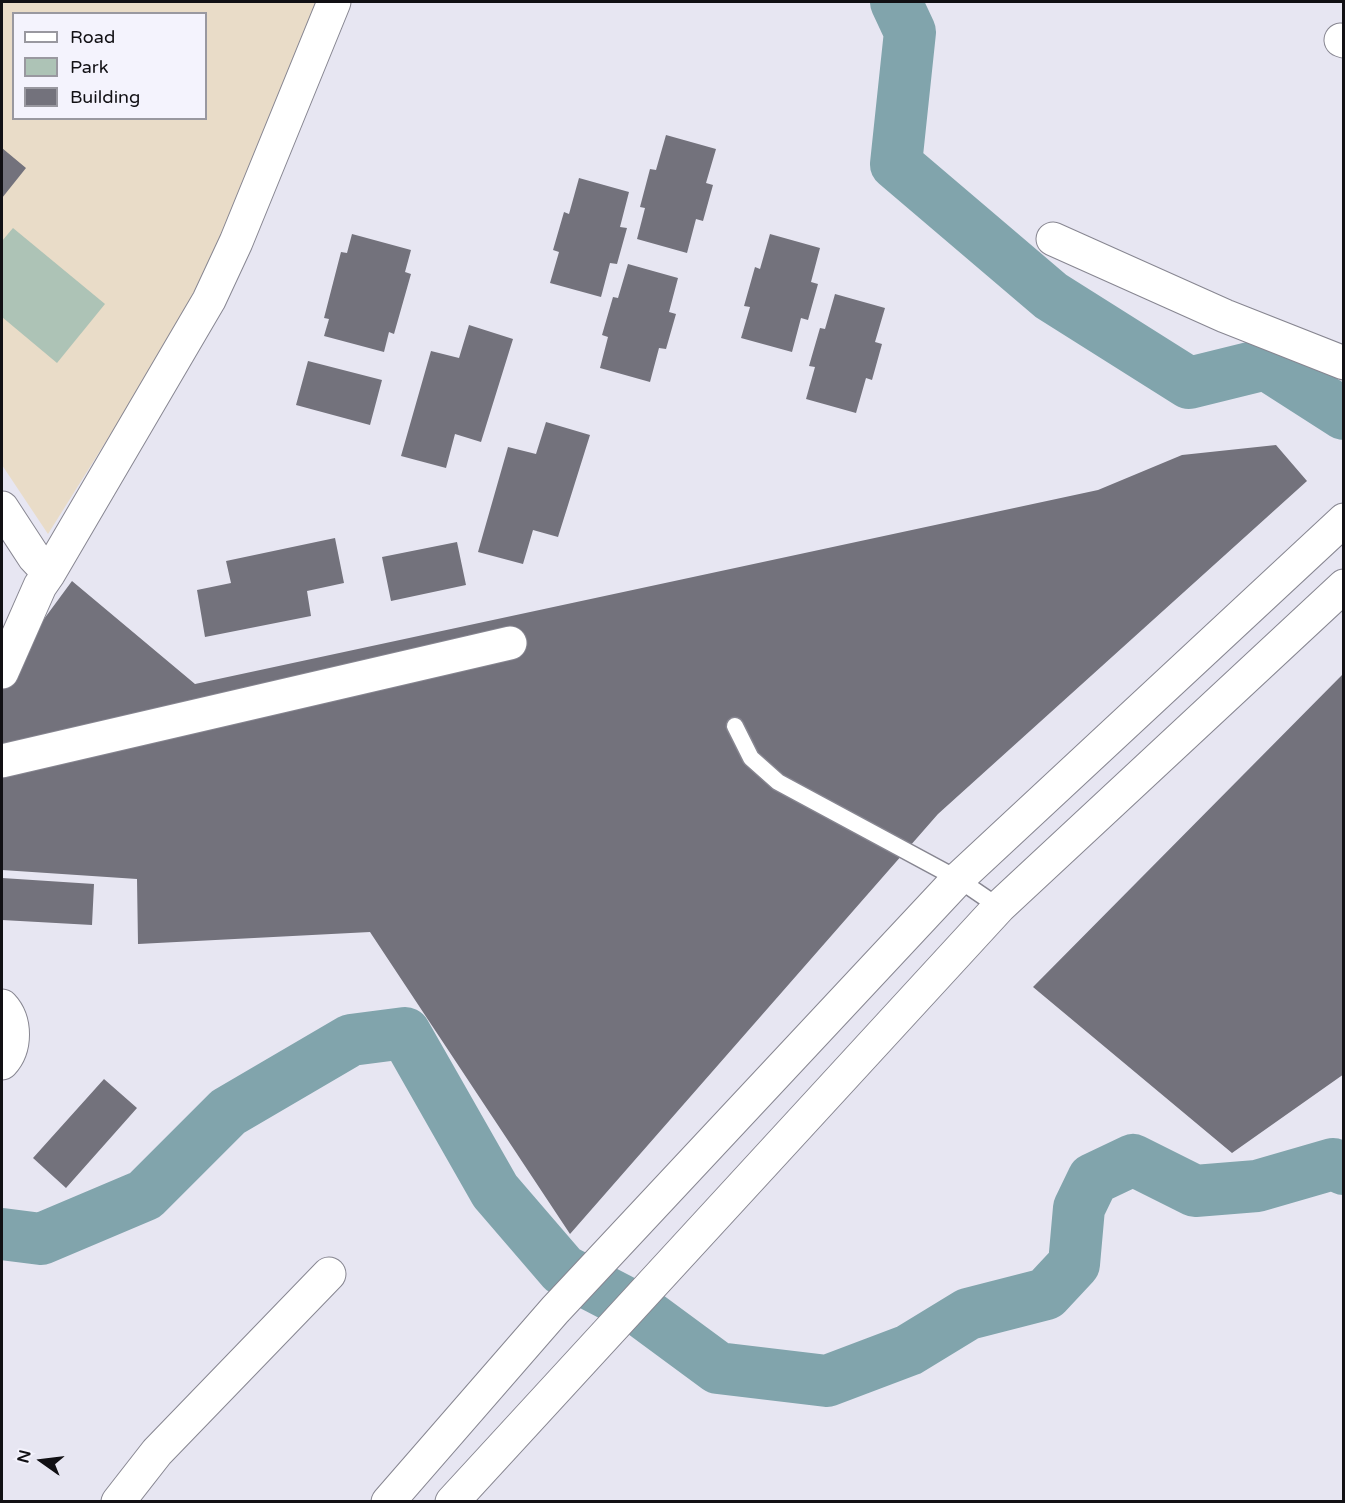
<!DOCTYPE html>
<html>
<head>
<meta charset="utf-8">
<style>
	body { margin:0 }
	#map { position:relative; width:1345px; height:1503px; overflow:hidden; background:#e7e6f2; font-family:"Varela Round",sans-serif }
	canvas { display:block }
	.frame { position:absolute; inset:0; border:3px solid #111014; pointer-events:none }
	.legend { position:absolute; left:12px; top:12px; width:195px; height:108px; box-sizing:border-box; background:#f4f3fd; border:2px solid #9998a0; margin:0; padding:8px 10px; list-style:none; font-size:18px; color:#111014 }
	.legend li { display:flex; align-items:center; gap:12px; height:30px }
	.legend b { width:30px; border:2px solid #9998a0 }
	.north { position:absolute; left:12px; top:1431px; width:60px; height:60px; -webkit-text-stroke:4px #f4f3fd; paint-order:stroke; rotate:284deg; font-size:16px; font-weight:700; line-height:24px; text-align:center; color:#111014 }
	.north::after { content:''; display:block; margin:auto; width:21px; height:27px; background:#111014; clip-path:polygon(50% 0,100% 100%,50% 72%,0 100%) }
</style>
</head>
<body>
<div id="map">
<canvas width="1345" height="1503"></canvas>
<div class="frame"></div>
<ul class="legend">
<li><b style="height:8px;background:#fff"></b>Road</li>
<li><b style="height:16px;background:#adc3b6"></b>Park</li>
<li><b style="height:16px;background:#73727c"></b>Building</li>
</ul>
<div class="north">N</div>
</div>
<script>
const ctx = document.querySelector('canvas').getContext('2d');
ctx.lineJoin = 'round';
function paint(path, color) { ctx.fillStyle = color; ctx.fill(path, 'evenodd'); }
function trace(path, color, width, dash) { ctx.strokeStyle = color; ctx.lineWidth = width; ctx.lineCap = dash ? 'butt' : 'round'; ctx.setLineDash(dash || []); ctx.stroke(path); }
const education = new Path2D(`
	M2,2H317L202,288L48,534L2,465ZM14,14H206V118H14Z`);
const green = new Path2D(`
	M13,228L105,304L57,363L2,317V241Z`);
const river = new Path2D(`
	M896,2L910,32L896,164L1051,296L1189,383L1266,364L1344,414
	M2,1234L41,1239L145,1195L228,1112L351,1040L405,1033L495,1191L563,1270L638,1309L718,1368L827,1381L909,1350L968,1314L1046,1294L1074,1264L1079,1208L1093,1179L1133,1160L1195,1191L1257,1186L1333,1164L1344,1169`);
const building = new Path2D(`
	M666,135L716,149L706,183L713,185L703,221L696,219L687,253L637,239L645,208L640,207L650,169L656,170Z
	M2,148L26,168L2,198Z
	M579,178L629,192L620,227L627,228L617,264L610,263L601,297L550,283L559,252L553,250L564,212L569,214Z
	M352,234L411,250L405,272L411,274L394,334L389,332L384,352L324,336L329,319L324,318L341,252L347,253Z
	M770,234L820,248L811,282L818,284L808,320L801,318L792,352L741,338L750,307L744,306L755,267L760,269Z
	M628,264L678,278L669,312L676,314L666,349L659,348L650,382L600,368L608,337L602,335L613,297L618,298Z
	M835,294L885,308L875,342L882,344L872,380L866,378L856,413L806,399L815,367L809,366L820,328L825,329Z
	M469,325L513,339L481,442L455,434L446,468L401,456L431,351L459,358Z
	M308,361L382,380L370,425L296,405Z
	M546,422L590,435L558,537L533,530L523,564L478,552L508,447L536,454Z
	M1276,445L1307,481L938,814L570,1234L370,932L138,944L137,879L2,870V676L72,581L195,684L1098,490L1182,455Z
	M335,538L344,583L307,591L311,616L205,637L197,590L231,583L226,561Z
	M457,542L466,585L391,601L382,557Z
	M1344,673V1074L1232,1153L1033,987Z
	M2,878L94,884L92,925L2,920Z
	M104,1079L137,1108L66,1188L33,1158Z`);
const service = new Path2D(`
	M735,726L751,758L778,782L958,879L999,907`);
const minor = new Path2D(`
	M1341,40L1344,41
	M1053,239L1225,316L1344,363
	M2,508L34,557L49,573L40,586L2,672
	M49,573L209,300L236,242L334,2
	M2,761L510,643
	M2,1006C16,1021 16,1048 2,1063
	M118,1502L157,1452L329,1274`);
const primary = new Path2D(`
	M388,1502L555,1310L958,879L1344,520
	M452,1502L999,907L1344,586`);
paint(education, '#e9dcc8');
paint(green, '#adc3b6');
trace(river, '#81a4ac', 52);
paint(building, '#73727c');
trace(service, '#878691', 19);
trace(minor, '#878691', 35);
trace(primary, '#878691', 35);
trace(service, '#fff', 16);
trace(minor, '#fff', 33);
trace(primary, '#fff', 33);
</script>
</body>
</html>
